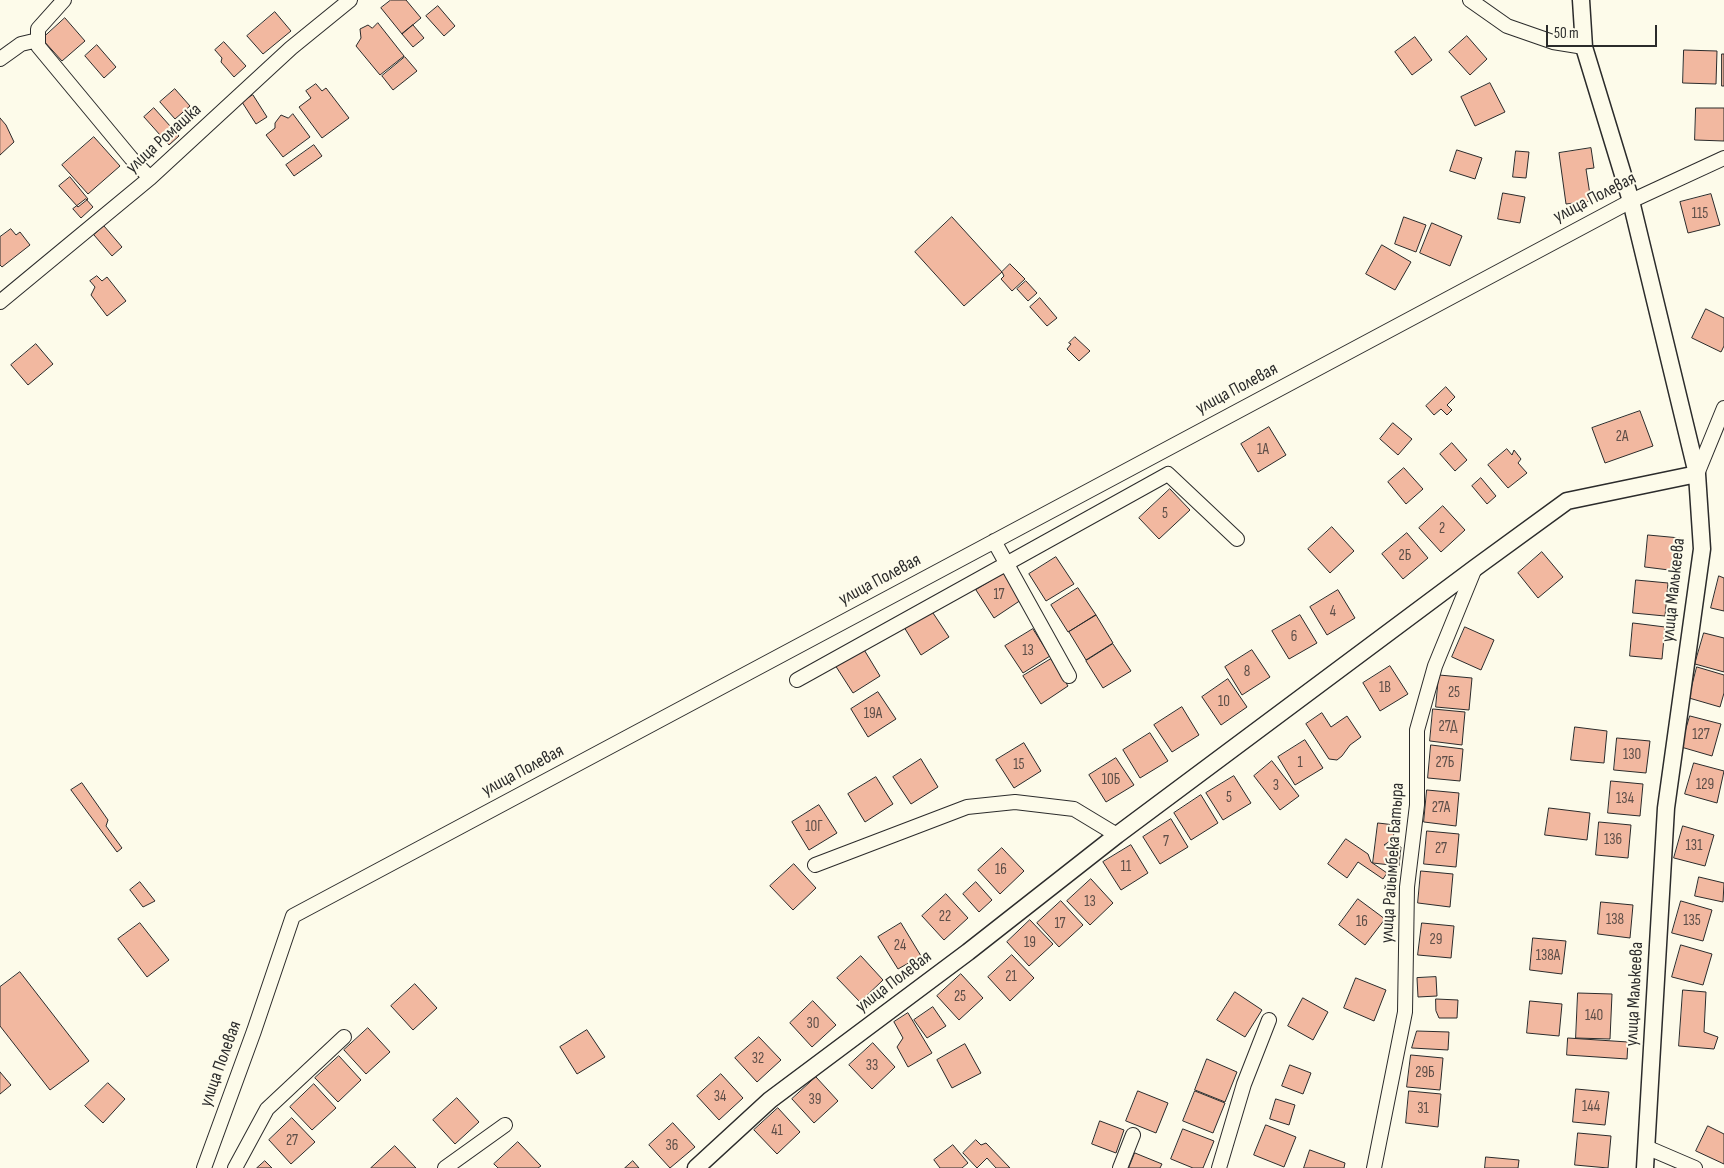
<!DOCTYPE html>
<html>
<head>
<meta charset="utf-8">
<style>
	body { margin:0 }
	#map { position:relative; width:1724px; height:1168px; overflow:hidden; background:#fdfbea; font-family:"Sofia Sans Condensed",sans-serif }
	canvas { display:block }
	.scale { position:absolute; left:1546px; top:25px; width:111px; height:22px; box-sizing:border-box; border:2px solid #2b2b2b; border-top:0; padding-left:6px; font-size:15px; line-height:18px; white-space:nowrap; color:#2b2b2b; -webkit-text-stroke:4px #fdfbea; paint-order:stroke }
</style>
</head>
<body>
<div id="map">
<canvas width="1724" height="1168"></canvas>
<div class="scale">50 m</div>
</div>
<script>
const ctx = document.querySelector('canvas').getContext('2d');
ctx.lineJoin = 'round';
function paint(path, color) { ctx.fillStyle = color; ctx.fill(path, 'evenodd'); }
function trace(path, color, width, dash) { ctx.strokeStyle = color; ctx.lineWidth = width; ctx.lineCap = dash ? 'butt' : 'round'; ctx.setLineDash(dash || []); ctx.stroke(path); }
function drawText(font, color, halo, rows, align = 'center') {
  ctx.font = font + ' "Sofia Sans Condensed",sans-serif'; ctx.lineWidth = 4; ctx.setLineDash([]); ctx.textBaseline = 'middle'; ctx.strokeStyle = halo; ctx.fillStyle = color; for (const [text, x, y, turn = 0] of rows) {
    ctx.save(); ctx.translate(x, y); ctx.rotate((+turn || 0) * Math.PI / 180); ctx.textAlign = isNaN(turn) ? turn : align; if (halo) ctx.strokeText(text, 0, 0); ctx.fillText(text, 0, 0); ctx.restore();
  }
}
const building = new Path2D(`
	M391,0H406L421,18L402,34L381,8Z
	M438,6L455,26L444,36L426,16Z
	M275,12L291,31L263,54L247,36Z
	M65,18L85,41L62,61L42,39Z
	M378,23L404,56L380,75L356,46L361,38L360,29L368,25L372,28Z
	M413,25L424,38L413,47L402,34Z
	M1467,36L1487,59L1470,75L1449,52Z
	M1415,37L1432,60L1412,75L1395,52Z
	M224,42L246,66L234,77L221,62L222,58L215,50Z
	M97,45L116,67L104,78L85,56Z
	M1684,50L1717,51L1716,84L1683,83Z
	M1722,54H1724V86H1722Z
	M405,57L417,71L393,90L382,76Z
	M1490,83L1505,112L1475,126L1461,97Z
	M316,84L322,91L326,88L349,118L322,138L299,107L311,98L306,91Z
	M175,89L190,106L175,119L160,102Z
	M253,95L267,117L256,124L242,102Z
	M154,108L179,136L169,145L144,117Z
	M1696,108H1724V141L1695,140Z
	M293,114L310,137L283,157L266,135L275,128V123L281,115L288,118Z
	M0,118L6,125L14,142L0,155Z
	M94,137L120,166L88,194L62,165Z
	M314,145L322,156L294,176L286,165Z
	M1591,148L1594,168L1586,169L1591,201L1566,204L1559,153Z
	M1457,150L1482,158L1475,179L1450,171Z
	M1516,151L1529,152L1526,178L1513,177Z
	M70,177L88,199L78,207L59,186Z
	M1503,193L1525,197L1520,223L1498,219Z
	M1711,194L1720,225L1688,233L1680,202Z
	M86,199L93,207L81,218L73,209Z
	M952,217L1002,272L964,306L915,252Z
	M1404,217L1426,225L1416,252L1395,244Z
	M1432,223L1462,236L1450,266L1420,253Z
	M104,226L122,247L112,256L94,235Z
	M11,229L16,235L20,232L30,245L2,267L0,265V237Z
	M1382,245L1411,262L1395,290L1366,274Z
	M1010,264L1025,279L1012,291L1001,279L1004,276L1002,272Z
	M97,276L102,281L107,277L126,301L107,316L91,295L95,287L90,281Z
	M1026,281L1037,293L1028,301L1017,289Z
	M1040,298L1057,318L1047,326L1030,307Z
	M1706,309L1724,318V346L1721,352L1692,338Z
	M1075,337L1090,351L1079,361L1067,349L1071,344L1069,343Z
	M36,344L53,364L28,385L11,365Z
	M1446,387L1455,397L1447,405L1452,410L1447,415L1441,409L1434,415L1426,406Z
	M1640,411L1653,446L1605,463L1592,428Z
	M1393,423L1412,439L1398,455L1380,439Z
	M1269,427L1286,455L1258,472L1241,444Z
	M1452,443L1467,460L1455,471L1440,454Z
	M1507,449L1512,455L1514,450L1521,459L1518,463L1527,473L1508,488L1488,465Z
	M1404,468L1423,489L1406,504L1388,482Z
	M1481,478L1496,496L1487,504L1472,486Z
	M1170,489L1190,510L1159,539L1139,518Z
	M1443,506L1465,530L1441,552L1419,528Z
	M1332,527L1354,551L1330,573L1308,549Z
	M1407,533L1428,558L1403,579L1382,554Z
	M1648,535L1680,538L1677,571L1645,567Z
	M1542,552L1563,577L1538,598L1518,573Z
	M1056,557L1074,584L1046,601L1029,574Z
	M1004,573L1021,600L994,618L976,590Z
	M1719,576L1724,578V611L1711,608Z
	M1636,580L1668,583L1665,616L1633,613Z
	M1078,588L1096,615L1068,632L1051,605Z
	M1338,590L1355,618L1327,635L1310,607Z
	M931,610L949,637L921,655L904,627Z
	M1096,615L1113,643L1086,660L1069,632Z
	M1300,615L1317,643L1289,659L1272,631Z
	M1633,623L1665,627L1662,659L1630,656Z
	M1465,627L1494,640L1481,670L1452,657Z
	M1033,629L1050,656L1023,673L1005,646Z
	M1704,633L1724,638V672L1695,664Z
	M1113,644L1131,671L1103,688L1086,661Z
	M863,648L880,676L853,693L835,665Z
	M1252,650L1270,677L1242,695L1225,667Z
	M1051,659L1068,686L1041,704L1023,676Z
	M1390,666L1408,694L1380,711L1363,683Z
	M1697,667L1724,675V693L1720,707L1689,698Z
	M1439,675L1472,678L1469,710L1436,707Z
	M1228,679L1247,707L1221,725L1202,697Z
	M878,692L896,719L868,737L851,709Z
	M1182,707L1199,735L1172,752L1154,725Z
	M1433,709L1465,712L1462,745L1430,741Z
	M1322,713L1331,727L1347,716L1361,737L1350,745L1342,756L1337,760L1329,759L1306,724Z
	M1690,716L1721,724L1712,756L1681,747Z
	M1575,727L1607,731L1604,763L1571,760Z
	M1150,733L1168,761L1140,778L1123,750Z
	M1617,738L1650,741L1646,773L1614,770Z
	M1305,740L1323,768L1295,785L1278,757Z
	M1024,743L1041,771L1014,788L996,760Z
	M1431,745L1463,749L1460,781L1428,778Z
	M1116,758L1134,785L1106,802L1089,775Z
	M921,759L938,787L911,804L893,777Z
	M1272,761L1299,796L1280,810L1254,776Z
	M1694,763L1724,771L1717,803L1685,794Z
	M1234,776L1251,803L1223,820L1206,793Z
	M876,777L893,804L865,822L848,794Z
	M1611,781L1643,784L1640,816L1608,813Z
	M82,783L108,820L106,826L122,848L117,852L71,790Z
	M1427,790L1459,793L1456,826L1424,822Z
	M1201,795L1218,823L1191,840L1174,813Z
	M819,805L837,833L809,850L792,822Z
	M1549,808L1590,813L1587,840L1545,835Z
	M1171,819L1188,847L1160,864L1143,837Z
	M1599,822L1631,825L1628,858L1596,855Z
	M1378,823L1395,825L1393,839L1384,845L1401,847L1399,866L1373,863Z
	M1683,826L1714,835L1705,866L1674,858Z
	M1427,831L1459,834L1456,867L1424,864Z
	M1346,839L1368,854L1371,862L1387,873L1383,879L1358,862L1347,878L1328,864Z
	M1131,845L1148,873L1121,890L1103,862Z
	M1002,848L1024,871L1000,894L978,870Z
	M794,864L816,888L793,910L770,886Z
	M1421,871L1453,874L1450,907L1418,903Z
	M1699,877L1724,883L1723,902L1695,896Z
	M1091,879L1113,903L1090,925L1067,901Z
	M140,882L155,901L143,907L130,890Z
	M976,882L992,900L979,912L963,894Z
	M946,894L968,918L944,940L922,916Z
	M1358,899L1385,919L1365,945L1339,925Z
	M1061,901L1083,925L1059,947L1037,923Z
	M1681,901L1712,910L1703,941L1672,933Z
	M1601,902L1633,905L1630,938L1598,934Z
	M1030,920L1053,944L1029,966L1007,942Z
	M140,923L169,960L147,977L118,939Z
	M901,923L921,956L898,969L878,937Z
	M1422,923L1454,926L1451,958L1418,955Z
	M1533,938L1566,941L1562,974L1530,970Z
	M1681,945L1712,954L1703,985L1672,977Z
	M1012,955L1034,978L1010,1001L988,977Z
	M861,956L883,980L860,1002L837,978Z
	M20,972L89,1061L50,1090L0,1026V987Z
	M961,974L983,998L959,1020L937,996Z
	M1436,977L1437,996L1418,997L1417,978Z
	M1356,978L1386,990L1374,1021L1344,1008Z
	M415,984L437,1008L413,1030L391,1006Z
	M1683,990L1706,992L1704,1032L1718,1037L1714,1049L1679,1046Z
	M1235,992L1262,1010L1245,1037L1217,1020Z
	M1578,993L1612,994L1610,1039L1576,1038Z
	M1303,998L1328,1012L1313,1040L1288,1026Z
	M1436,999L1458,1000L1457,1018H1439L1436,1011Z
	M813,1001L836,1025L812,1047L790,1023Z
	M1530,1001L1562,1004L1559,1036L1527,1033Z
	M933,1007L946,1026L927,1038L914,1020Z
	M908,1013L932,1053L908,1067L897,1047L903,1038L894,1022Z
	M368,1028L390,1052L366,1074L344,1050Z
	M587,1030L605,1057L577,1074L560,1047Z
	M1417,1031L1449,1032L1448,1050L1412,1048Z
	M759,1037L781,1060L757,1082L735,1058Z
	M1568,1038L1628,1042L1627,1059L1567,1055Z
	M873,1043L895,1067L872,1089L849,1065Z
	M965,1044L981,1073L952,1088L937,1060Z
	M1411,1055L1443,1058L1440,1090L1407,1087Z
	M339,1056L361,1080L338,1102L315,1078Z
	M1207,1059L1237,1072L1225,1102L1195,1090Z
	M1290,1065L1311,1073L1303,1094L1282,1086Z
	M0,1072L11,1085L0,1094Z
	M721,1074L743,1098L719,1120L697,1096Z
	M816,1077L838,1101L814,1123L792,1099Z
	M108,1083L125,1099L103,1123L85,1106Z
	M314,1084L336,1108L312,1130L290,1107Z
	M1576,1089L1609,1092L1605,1125L1573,1122Z
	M1138,1091L1168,1103L1156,1133L1126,1121Z
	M1195,1091L1225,1103L1213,1133L1183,1121Z
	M1409,1091L1441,1094L1438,1127L1406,1123Z
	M457,1098L479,1122L455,1144L433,1120Z
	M1276,1099L1295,1105L1289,1125L1270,1119Z
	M778,1108L800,1132L777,1154L754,1130Z
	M292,1118L315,1142L291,1164L269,1140Z
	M1100,1121L1124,1130L1116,1153L1092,1144Z
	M673,1123L695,1147L670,1168L649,1145Z
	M1266,1125L1296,1137L1284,1167L1254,1155Z
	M1708,1126L1724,1134V1164L1696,1151Z
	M1183,1129L1214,1141L1203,1168H1193L1171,1159Z
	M1578,1133L1611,1136L1608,1168L1575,1165Z
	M976,1140L981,1145L986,1143L1010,1168H996L987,1158L977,1168L963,1153Z
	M518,1142L541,1166L538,1168H498L494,1164Z
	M953,1145L968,1163L962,1168H940L934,1160Z
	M395,1146L416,1168H371Z
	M1310,1150L1345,1163L1344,1168H1304Z
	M1135,1153L1162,1164L1160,1168H1129Z
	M1486,1157L1519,1160L1518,1168H1485Z
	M265,1161L272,1168H257Z
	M633,1161L639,1168H625Z`);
const minor = new Path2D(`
	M64,0L38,29V46L131,158L150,178
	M1470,0L1507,26L1553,42L1584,47
	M0,59L21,44L38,40
	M0,302L150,178L291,48L350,0
	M1697,474L1724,408
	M994,541L1069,676
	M797,680L1168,474L1237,539
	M815,865L967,807L1015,802L1074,809L1117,835
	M1646,1147L1695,1168
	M204,1168L254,1031L293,916L1631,201L1724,158
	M235,1168L267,1109L344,1037
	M445,1168L505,1125
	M1120,1168L1133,1135
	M1219,1168L1244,1084L1269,1020
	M1374,1168L1405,1012L1407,887L1417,805V730L1435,666L1475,568`);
const tertiary = new Path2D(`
	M1581,0L1584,47L1631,201L1697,474L1702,549L1666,808L1645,1168
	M696,1168L770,1100L968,952L1117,835L1475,568L1567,501L1697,474`);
const numberNames = [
	["115",1700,214],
	["2А",1622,437],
	["1А",1263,450],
	["5",1165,514],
	["2",1442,529],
	["2Б",1405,556],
	["17",999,595],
	["4",1333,612],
	["6",1294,637],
	["13",1028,651],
	["8",1247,672],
	["1В",1385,688],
	["25",1454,693],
	["10",1224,702],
	["19А",873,714],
	["27Д",1448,727],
	["127",1701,735],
	["130",1632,755],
	["1",1300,763],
	["27Б",1445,763],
	["15",1019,765],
	["10Б",1111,780],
	["129",1705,785],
	["3",1276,786],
	["5",1229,798],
	["134",1625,799],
	["27А",1441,808],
	["10Г",814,827],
	["136",1613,840],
	["7",1166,842],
	["131",1694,846],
	["27",1441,849],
	["11",1126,867],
	["16",1001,870],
	["13",1090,902],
	["22",945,917],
	["138",1615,920],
	["135",1692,921],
	["16",1362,922],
	["17",1060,924],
	["29",1436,940],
	["19",1030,943],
	["24",900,946],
	["138А",1548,956],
	["21",1011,977],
	["25",960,997],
	["140",1594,1016],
	["30",813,1024],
	["32",758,1059],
	["33",872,1066],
	["29Б",1425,1073],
	["34",720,1097],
	["39",815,1100],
	["144",1591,1107],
	["31",1423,1109],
	["41",777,1131],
	["27",292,1141],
	["36",672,1146]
];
const streetNames = [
	["улица Ромашка",164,139,-42],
	["улица Полевая",1595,198,-27],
	["улица Полевая",1237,389,-28],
	["улица Полевая",880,580,-28],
	["улица Малькеева",1674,590,-84],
	["улица Полевая",523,771,-28],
	["улица Райымбека Батыра",1393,863,-86],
	["улица Полевая",894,982,-37],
	["улица Малькеева",1635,994,-87],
	["улица Полевая",221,1064,-70]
];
paint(building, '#f2b8a0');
trace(building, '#2b2b2b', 1);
trace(minor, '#2b2b2b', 16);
trace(tertiary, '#2b2b2b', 19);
trace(minor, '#fdfbea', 14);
trace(tertiary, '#fdfbea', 16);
drawText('15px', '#5d4e48', null, numberNames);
drawText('18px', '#2b2b2b', '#fdfbea', streetNames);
</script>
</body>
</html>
